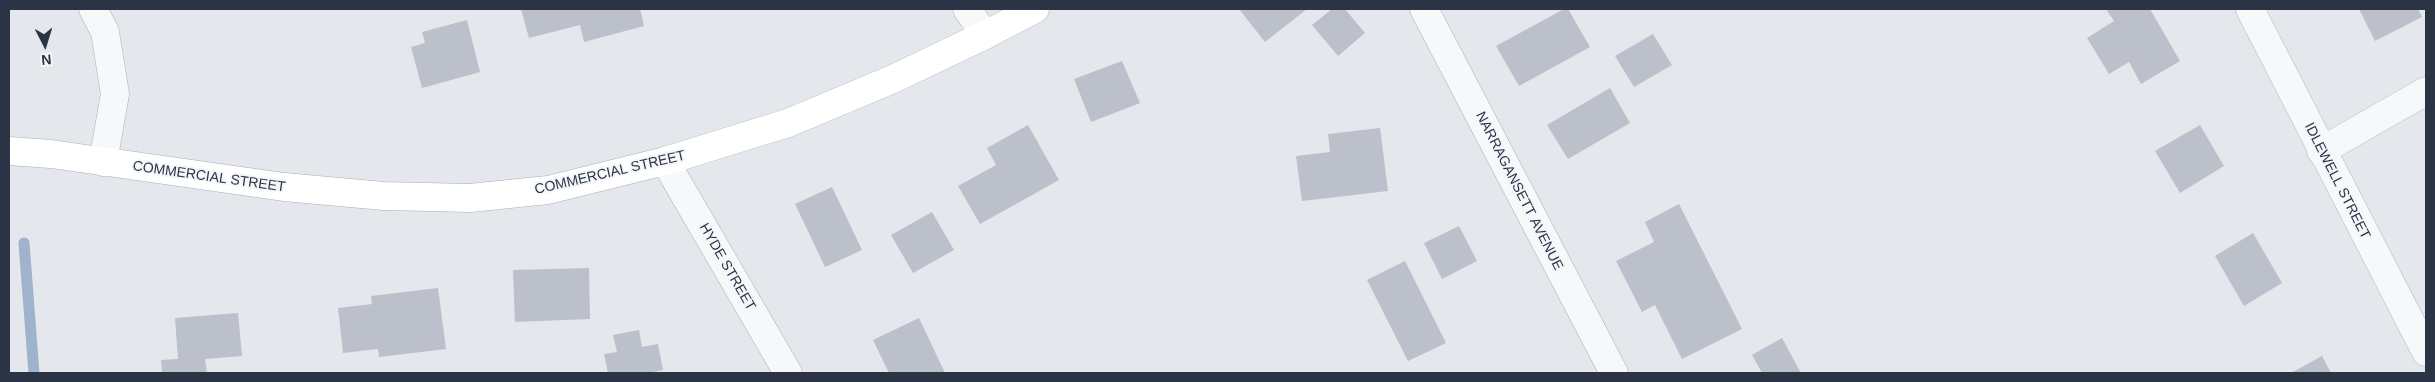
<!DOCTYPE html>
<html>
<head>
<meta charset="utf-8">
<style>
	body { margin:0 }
	#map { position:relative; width:2435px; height:382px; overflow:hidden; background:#e4e7ec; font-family:Helvetica,sans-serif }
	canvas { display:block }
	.frame { position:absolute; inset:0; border:10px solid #2b3445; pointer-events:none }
	.north { position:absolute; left:20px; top:20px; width:50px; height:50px; -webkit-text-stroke:4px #f4f6f9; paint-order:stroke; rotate:175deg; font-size:14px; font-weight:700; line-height:20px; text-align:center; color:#2b3445 }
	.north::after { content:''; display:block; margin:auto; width:18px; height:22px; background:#2b3445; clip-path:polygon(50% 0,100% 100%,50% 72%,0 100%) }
</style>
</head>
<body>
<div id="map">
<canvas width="2435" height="382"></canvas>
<div class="frame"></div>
<div class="north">N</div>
</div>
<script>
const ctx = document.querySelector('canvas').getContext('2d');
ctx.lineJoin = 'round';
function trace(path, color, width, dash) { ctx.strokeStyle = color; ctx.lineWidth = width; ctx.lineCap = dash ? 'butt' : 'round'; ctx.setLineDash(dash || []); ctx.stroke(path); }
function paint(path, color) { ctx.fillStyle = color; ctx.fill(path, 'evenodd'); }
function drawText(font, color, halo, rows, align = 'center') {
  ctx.font = font + ' Helvetica,sans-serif'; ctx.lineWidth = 4; ctx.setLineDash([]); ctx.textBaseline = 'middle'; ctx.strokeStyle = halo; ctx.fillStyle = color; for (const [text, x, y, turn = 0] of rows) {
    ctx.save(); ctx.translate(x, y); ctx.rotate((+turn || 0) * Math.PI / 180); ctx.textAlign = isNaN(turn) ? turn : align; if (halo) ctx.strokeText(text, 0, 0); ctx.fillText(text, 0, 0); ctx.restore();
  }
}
const stream = new Path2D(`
	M24,243L34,373`);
const building = new Path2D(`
	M521,9H640L644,26L584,42L580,25L529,38Z
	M1239,9H1307L1265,42Z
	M1332,9H1345L1365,33L1338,56L1312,25Z
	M1564,9H1568L1590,47L1519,86L1496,46Z
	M2106,9H2150L2180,61L2141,84L2129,62L2109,74L2087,38L2114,21Z
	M2359,9H2418L2422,17L2375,41Z
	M467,20L480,72L422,88L411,47L425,43L422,32Z
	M1653,34L1672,65L1634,87L1615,56Z
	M1122,61L1140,103L1091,122L1074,79Z
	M1610,88L1630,123L1568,159L1547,125Z
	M1028,125L1059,180L980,224L958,186L996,165L987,148Z
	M2200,125L2224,166L2180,193L2155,151Z
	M1380,128L1388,191L1302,201L1296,156L1330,152L1328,134Z
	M832,187L862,250L825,267L795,204Z
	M1679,204L1742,329L1682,359L1655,305L1642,312L1616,261L1654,242L1645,222Z
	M932,212L954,250L913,273L891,235Z
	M1459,226L1477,261L1442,279L1424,243Z
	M2253,233L2282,283L2244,306L2215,256Z
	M1405,261L1446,343L1408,361L1367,280Z
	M589,268L590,319L515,322L513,270Z
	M438,288L446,349L379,357L378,349L343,353L338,308L372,304L371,296Z
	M238,313L242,356L205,359L207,373H162L161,360L178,359L175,318Z
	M919,318L945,373H889L873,340Z
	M639,330L642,347L658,344L663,370L648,373H608L604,354L617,352L613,335Z
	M1782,338L1801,373H1762L1752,355Z
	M2322,356L2331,373H2291Z`);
const minor = new Path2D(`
	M967,9L985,35
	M1424,9L1614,373
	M2250,9L2426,352
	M2321,151L2426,91
	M665,161L788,373`);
const tertiary = new Path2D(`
	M93,9L105,32L115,94L103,162`);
const secondary = new Path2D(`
	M9,151L51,154L284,187L384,196L470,198L548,190L665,161L788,123L893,79L985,35L1035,9`);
const streetNames = [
	["COMMERCIAL STREET",610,173,-13],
	["COMMERCIAL STREET",209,177,8],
	["IDLEWELL STREET",2337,181,63],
	["NARRAGANSETT AVENUE",1519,191,63],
	["HYDE STREET",727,267,60]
];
trace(stream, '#9fb4cc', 11);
paint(building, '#bbc0ca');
trace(minor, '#a9aeb7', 29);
trace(tertiary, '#a9aeb7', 29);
trace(secondary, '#a9aeb7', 29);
trace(minor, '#f7f8fa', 28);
trace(tertiary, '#f7f8fa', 28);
trace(secondary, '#fff', 28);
drawText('14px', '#2b3445', '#f4f6f9', streetNames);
</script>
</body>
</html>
